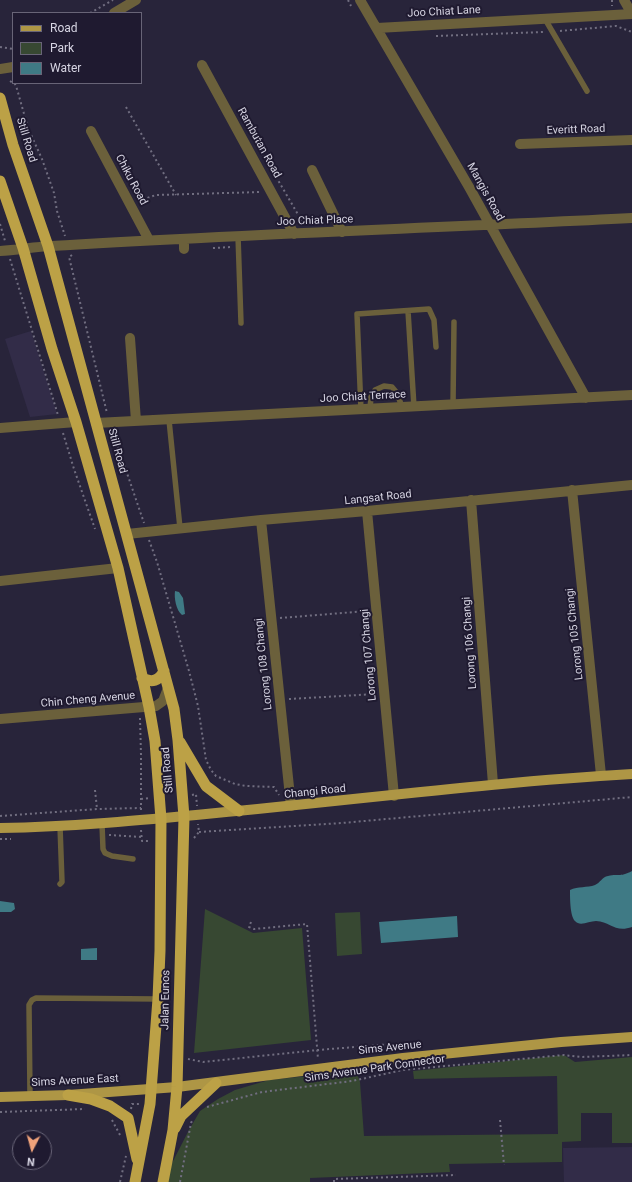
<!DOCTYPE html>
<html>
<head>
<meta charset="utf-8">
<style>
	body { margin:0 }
	#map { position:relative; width:632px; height:1182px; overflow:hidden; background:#28243a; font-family:Roboto,sans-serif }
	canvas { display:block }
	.legend { position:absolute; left:12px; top:12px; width:130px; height:72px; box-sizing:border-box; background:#1f1a30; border:1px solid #686477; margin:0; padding:5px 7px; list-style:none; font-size:12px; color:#d6d4e2 }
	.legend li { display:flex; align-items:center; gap:8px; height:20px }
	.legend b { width:20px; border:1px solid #686477 }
	.north { position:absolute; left:12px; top:1130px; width:40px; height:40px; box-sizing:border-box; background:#1f1a30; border:1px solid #686477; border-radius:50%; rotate:186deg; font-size:11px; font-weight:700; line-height:16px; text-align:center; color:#d6d4e2 }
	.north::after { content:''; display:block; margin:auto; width:14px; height:18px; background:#f0a27a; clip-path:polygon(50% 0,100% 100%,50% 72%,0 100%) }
</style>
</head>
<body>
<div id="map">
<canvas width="632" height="1182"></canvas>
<ul class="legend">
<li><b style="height:5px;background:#ae9645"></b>Road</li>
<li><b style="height:11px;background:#374832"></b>Park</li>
<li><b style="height:11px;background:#3f7a85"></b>Water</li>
</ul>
<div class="north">N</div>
</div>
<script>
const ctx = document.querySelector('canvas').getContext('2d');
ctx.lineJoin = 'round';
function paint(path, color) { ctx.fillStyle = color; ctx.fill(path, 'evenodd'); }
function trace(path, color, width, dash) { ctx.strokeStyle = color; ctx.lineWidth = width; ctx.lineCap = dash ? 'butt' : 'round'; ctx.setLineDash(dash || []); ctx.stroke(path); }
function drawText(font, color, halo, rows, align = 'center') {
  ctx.font = font + ' Roboto,sans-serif'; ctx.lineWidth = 4; ctx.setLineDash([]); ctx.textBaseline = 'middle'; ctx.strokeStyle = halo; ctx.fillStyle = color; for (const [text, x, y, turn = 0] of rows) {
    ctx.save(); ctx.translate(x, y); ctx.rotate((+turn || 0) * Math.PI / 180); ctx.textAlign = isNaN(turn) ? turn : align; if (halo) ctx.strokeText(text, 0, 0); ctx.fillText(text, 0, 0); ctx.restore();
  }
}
const built = new Path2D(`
	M31,331L57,414L30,417L5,339Z
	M632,1147V1182H564L563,1148Z`);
const green = new Path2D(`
	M205,909L253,933L302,928L311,1040L194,1053Z
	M360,912L362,954L337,956L335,913Z
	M564,1055L575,1062L632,1057V1143H612V1113H581V1141L562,1142V1162L449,1164L450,1172L310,1178V1182H168L171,1165L189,1130L200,1111L218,1099L235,1090L269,1080L356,1071L360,1082L364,1136L558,1134L557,1076L414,1079L413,1071Z`);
const water = new Path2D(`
	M175,591L179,592L183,598L185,614L182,615C176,610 174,598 175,591Z
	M632,871V927C615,933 611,922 596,921C589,921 580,927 575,921C570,916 570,898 570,890C578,886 587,888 595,885C600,883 602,877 608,876C618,873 619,878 632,871Z
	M0,901L14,903L15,909L11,912H0Z
	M457,916L458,937L381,943L379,922Z
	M97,948V960H81V949Z`);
const path = new Path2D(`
	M348,0L351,6
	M612,0V6
	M90,13L113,0
	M560,31L616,26L632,32
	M436,36L543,32
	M0,47L13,49
	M10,81L15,84L17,89L28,128L42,159L54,193L57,211L65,236
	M126,107L176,195
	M261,151L303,223
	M138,201L156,195L261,192
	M0,224L5,241
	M213,248L232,247
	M72,255L69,257L107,413
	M10,259L58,415
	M113,432L144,523
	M63,433L74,469L95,529
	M149,540L157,562L189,671L198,706L206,760L211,770L216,776L235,784L246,786L274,787L279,795
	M280,618L367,611
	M289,699L376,694
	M140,718L141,755V811
	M95,790L97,809
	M192,795L196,794L197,806
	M141,799L150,798
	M0,816L97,809L141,808
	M141,830L142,841H150
	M199,832L342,823L632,797
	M109,835L142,837
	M194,838L199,832L198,824
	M0,839H11
	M251,922L249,927L254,929L307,924L318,1059
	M188,1059L203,1062L318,1050L405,1043
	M207,1107L262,1092L352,1081L403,1070L564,1055L581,1057L632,1055
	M131,1109L132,1104H141
	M0,1112L85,1109
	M112,1120L120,1135
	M500,1120L504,1165
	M120,1182L126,1156
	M180,1182L191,1123L193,1119
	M334,1182V1179L456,1175`);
const service = new Path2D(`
	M545,19L587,91
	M238,236L241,323
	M408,311L414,407
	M453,405L454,322
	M370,409L371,397L375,390L384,386L392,387L397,393L402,407
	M361,410L357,314L429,309L434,320L436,347
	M169,420L180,528
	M102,824L103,849L105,853L112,856L133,859
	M60,826L62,882L60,884
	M30,1096L29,1005L32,1000L36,998L158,999`);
const minor = new Path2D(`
	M360,0L469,187L586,398
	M624,0L632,14
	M114,13L136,0
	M377,28L632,14
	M202,65L294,234
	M0,69L13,67
	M91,131L149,240
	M520,144L632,140
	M312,170L342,232
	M184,239V249
	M0,251C17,250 34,247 51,246C244,234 438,228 632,218
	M130,338L136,421
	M96,423L632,395
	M0,428L76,422
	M572,490L601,775
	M471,500L493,784
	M367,511L394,796
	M261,520L291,806
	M127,534L261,520L367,511L632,485
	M0,581L118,568
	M0,719L156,706L163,701L168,688`);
const primary = new Path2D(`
	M0,828C72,827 144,820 216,813C355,800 493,782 632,774
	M0,1097L68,1095L177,1087L403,1058L561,1042L632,1037`);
const trunk = new Path2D(`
	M0,98L13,145L48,246L174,709L178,740L184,817L177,1087L173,1130L163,1182
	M0,181L23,248L52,349L76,422L118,568L149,707L155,741L161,819L160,951L158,999L150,1104L135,1182
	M142,678C152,683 159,681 164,671
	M180,742L206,786L239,811
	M68,1095L91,1099L110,1106L128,1118L137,1159
	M175,1128L181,1116L216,1083`);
const streetNames = [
	["Joo Chiat Lane",444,12,-3],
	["Everitt Road",576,130,-2],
	["Still Road",26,140,73],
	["Rambutan Road",259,143,61],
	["Chiku Road",131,180,62],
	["Mangis Road",485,192,61],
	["Joo Chiat Place",315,221,-2],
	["Joo Chiat Terrace",363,397,-3],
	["Still Road",117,451,75],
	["Langsat Road",378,498,-6],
	["Lorong 105 Changi",575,634,-96],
	["Lorong 106 Changi",470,643,-94],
	["Lorong 107 Changi",369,655,-95],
	["Lorong 108 Changi",264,664,-96],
	["Chin Cheng Avenue",88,700,-5],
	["Still Road",168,770,-95],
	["Changi Road",315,792,-6],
	["Jalan Eunos",166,1000,-89],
	["Sims Avenue",390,1048,-6],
	["Sims Avenue Park Connector",375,1069,-8],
	["Sims Avenue East",75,1081,-3]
];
paint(built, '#322c48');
paint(green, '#374832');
paint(water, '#3f7a85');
trace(path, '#716e80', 2, [2, 3]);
trace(service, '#6b603b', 5.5);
trace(minor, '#6b603b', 10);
trace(primary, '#ae9645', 10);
trace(trunk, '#bca146', 11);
drawText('11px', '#d6d4e2', '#1f1a30', streetNames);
</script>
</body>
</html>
